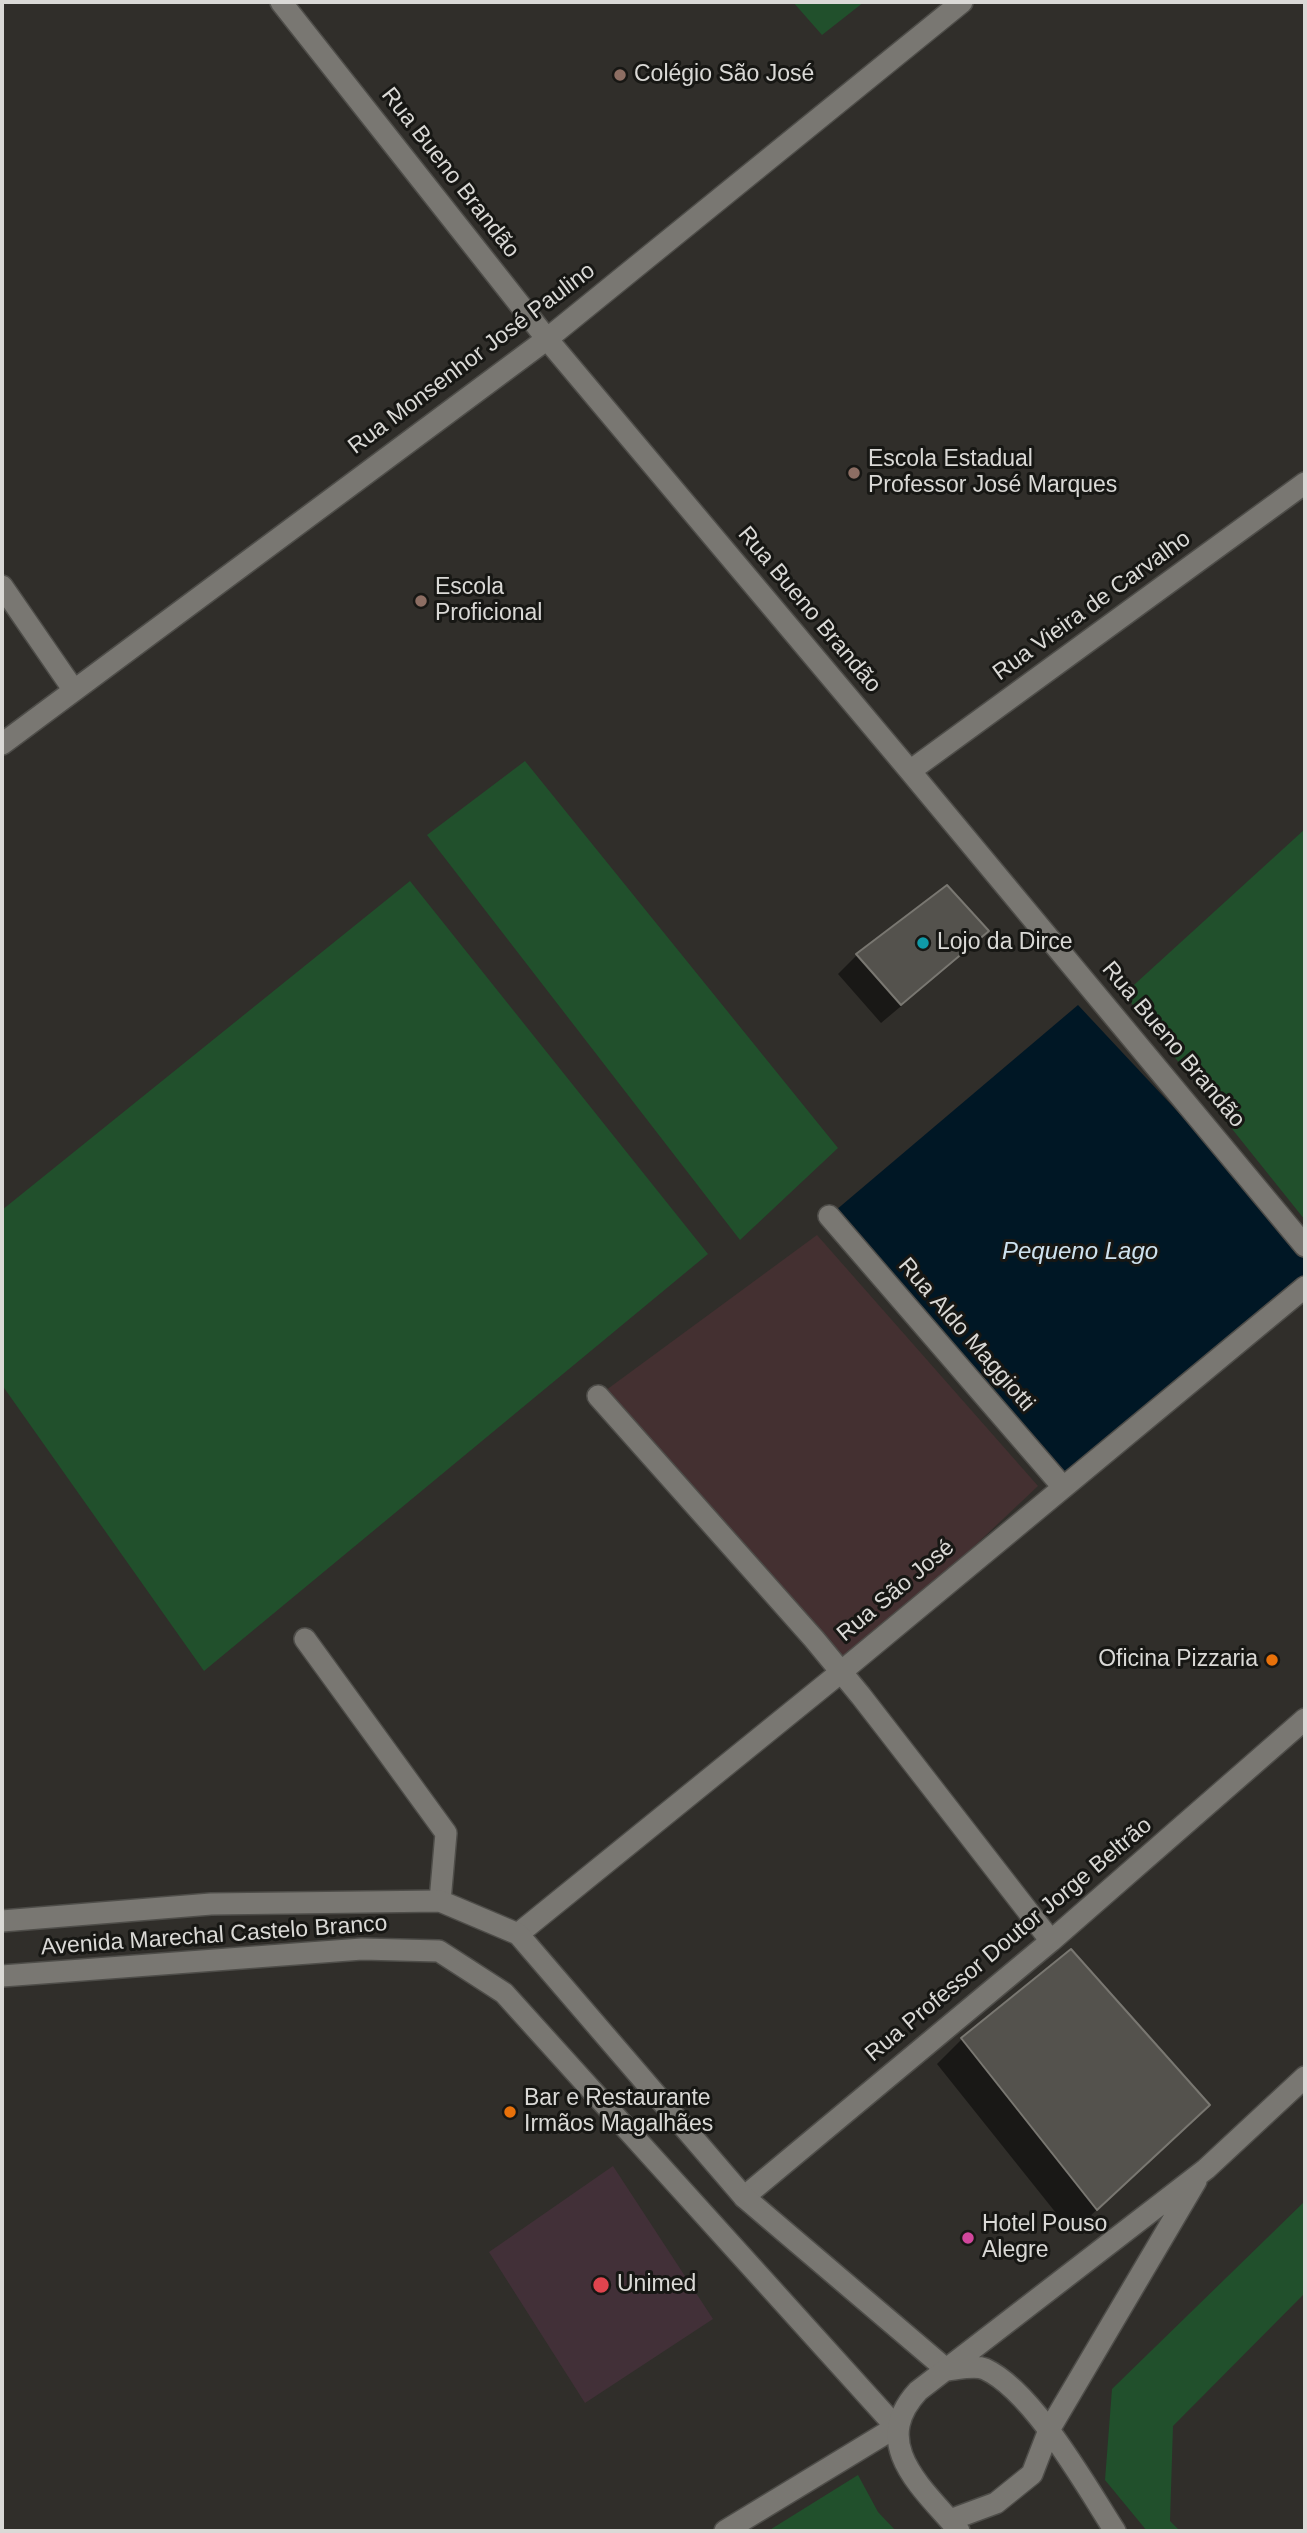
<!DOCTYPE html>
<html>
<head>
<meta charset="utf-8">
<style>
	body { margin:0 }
	#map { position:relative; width:1307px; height:2533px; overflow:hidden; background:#302e2a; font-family:Helvetica,sans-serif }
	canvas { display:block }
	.frame { position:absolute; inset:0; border:4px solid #dad9d6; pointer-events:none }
</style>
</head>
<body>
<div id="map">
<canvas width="1307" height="2533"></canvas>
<div class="frame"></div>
</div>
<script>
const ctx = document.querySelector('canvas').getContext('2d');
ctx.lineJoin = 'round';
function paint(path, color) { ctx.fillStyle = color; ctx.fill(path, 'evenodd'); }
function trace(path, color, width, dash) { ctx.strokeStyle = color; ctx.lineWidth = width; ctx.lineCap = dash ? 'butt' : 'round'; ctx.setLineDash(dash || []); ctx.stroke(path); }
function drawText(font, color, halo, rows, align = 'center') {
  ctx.font = font + ' Helvetica,sans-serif'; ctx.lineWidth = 6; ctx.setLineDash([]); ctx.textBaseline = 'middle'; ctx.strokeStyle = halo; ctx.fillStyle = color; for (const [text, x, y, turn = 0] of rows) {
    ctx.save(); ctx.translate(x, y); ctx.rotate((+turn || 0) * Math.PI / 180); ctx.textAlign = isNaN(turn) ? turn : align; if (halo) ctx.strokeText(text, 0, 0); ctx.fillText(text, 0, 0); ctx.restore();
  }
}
const industrial = new Path2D(`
	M817,1235L1038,1486L841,1672L598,1396Z`);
const medical = new Path2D(`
	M613,2166L713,2319L585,2403L489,2252Z`);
const green = new Path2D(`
	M793,2H864L822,35Z
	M525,761L838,1148L740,1240L427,835Z
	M1305,829V1220L1124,994Z
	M410,881L708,1254L204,1671L2,1385V1210Z
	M1305,2201V2293L1173,2426L1170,2521L1180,2531H1147L1105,2480L1112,2389Z
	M858,2475L878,2512L896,2531H768Z`);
const water = new Path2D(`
	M1078,1005L1305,1248V1287L1063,1487L829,1216Z`);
const shadow = new Path2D(`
	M947,887L987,931L968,950L881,1023L838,974L857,955Z
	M1071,1952L1183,2129L1072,2233L937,2064L962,2039Z`);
const building = new Path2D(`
	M947,885L989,931L901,1005L856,954Z
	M1071,1949L1210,2105L1097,2210L961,2038Z`);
const minor = new Path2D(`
	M281,2L547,339L910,771L1305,1246
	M2,586L73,689
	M2,744L547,339L962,2
	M910,771L1305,483
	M829,1216L1063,1487
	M598,1396L814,1639L861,1696L1051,1941
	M305,1639L446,1833L440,1901
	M518,1934L841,1672L1305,1287
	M744,2197L1051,1941L1305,1719`);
const tertiary = new Path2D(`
	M2,1921L211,1904L440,1901L518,1934L744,2197L947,2370
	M2,1976L362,1949L439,1951L504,1993L896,2427L725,2531`);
const secondary = new Path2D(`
	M947,2370C958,2369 975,2365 985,2369C1033,2391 1086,2486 1115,2531
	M950,2520L996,2503L1032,2474L1049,2430L1196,2181
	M959,2531C924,2489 868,2445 918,2391L1206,2169L1305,2077`);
const markers = [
	[620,75,7,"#8d6e63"],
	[854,473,7,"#8d6e63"],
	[421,601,7,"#8d6e63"],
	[923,943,7,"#0f9aa8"],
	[1272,1660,7,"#e8710a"],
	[510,2112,7,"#e8710a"],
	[968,2238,7,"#d1479c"],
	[601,2285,9,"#e0444e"]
];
const poiNames = [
	["Colégio São José",634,75],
	["Escola Estadual",868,460],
	["Professor José Marques",868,486],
	["Escola",435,588],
	["Proficional",435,614],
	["Lojo da Dirce",937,943],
	["Oficina Pizzaria",1258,1660,"right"],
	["Bar e Restaurante",524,2099],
	["Irmãos Magalhães",524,2125],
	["Hotel Pouso",982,2225],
	["Alegre",982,2251],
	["Unimed",617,2285]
];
const streetNames = [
	["Rua Bueno Brandão",450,173,52],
	["Rua Monsenhor José Paulino",472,359,-37],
	["Rua Vieira de Carvalho",1092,606,-36],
	["Rua Bueno Brandão",809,610,50],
	["Rua Bueno Brandão",1173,1045,50],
	["Rua Aldo Maggiotti",966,1335,49],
	["Rua São José",896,1591,-40],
	["Avenida Marechal Castelo Branco",214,1936,-4],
	["Rua Professor Doutor Jorge Beltrão",1009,1940,-40]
];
const waterNames = [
	["Pequeno Lago",1080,1252]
];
paint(industrial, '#443031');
paint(medical, '#423038');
paint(green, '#21502c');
paint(water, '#001725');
paint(shadow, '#0007');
paint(building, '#54524d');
trace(building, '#797771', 2);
trace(minor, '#4e4d49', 24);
trace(tertiary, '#4e4d49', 24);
trace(secondary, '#4e4d49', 24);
trace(minor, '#797772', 21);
trace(tertiary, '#797772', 21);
trace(secondary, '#797772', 21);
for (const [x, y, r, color] of markers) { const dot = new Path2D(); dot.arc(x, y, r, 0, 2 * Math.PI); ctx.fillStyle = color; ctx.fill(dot); trace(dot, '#171714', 2.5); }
drawText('23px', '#dad9d6', '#171714', poiNames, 'left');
drawText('23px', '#dad9d6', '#171714', streetNames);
drawText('italic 24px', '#cee2ef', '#171714', waterNames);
</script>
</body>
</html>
